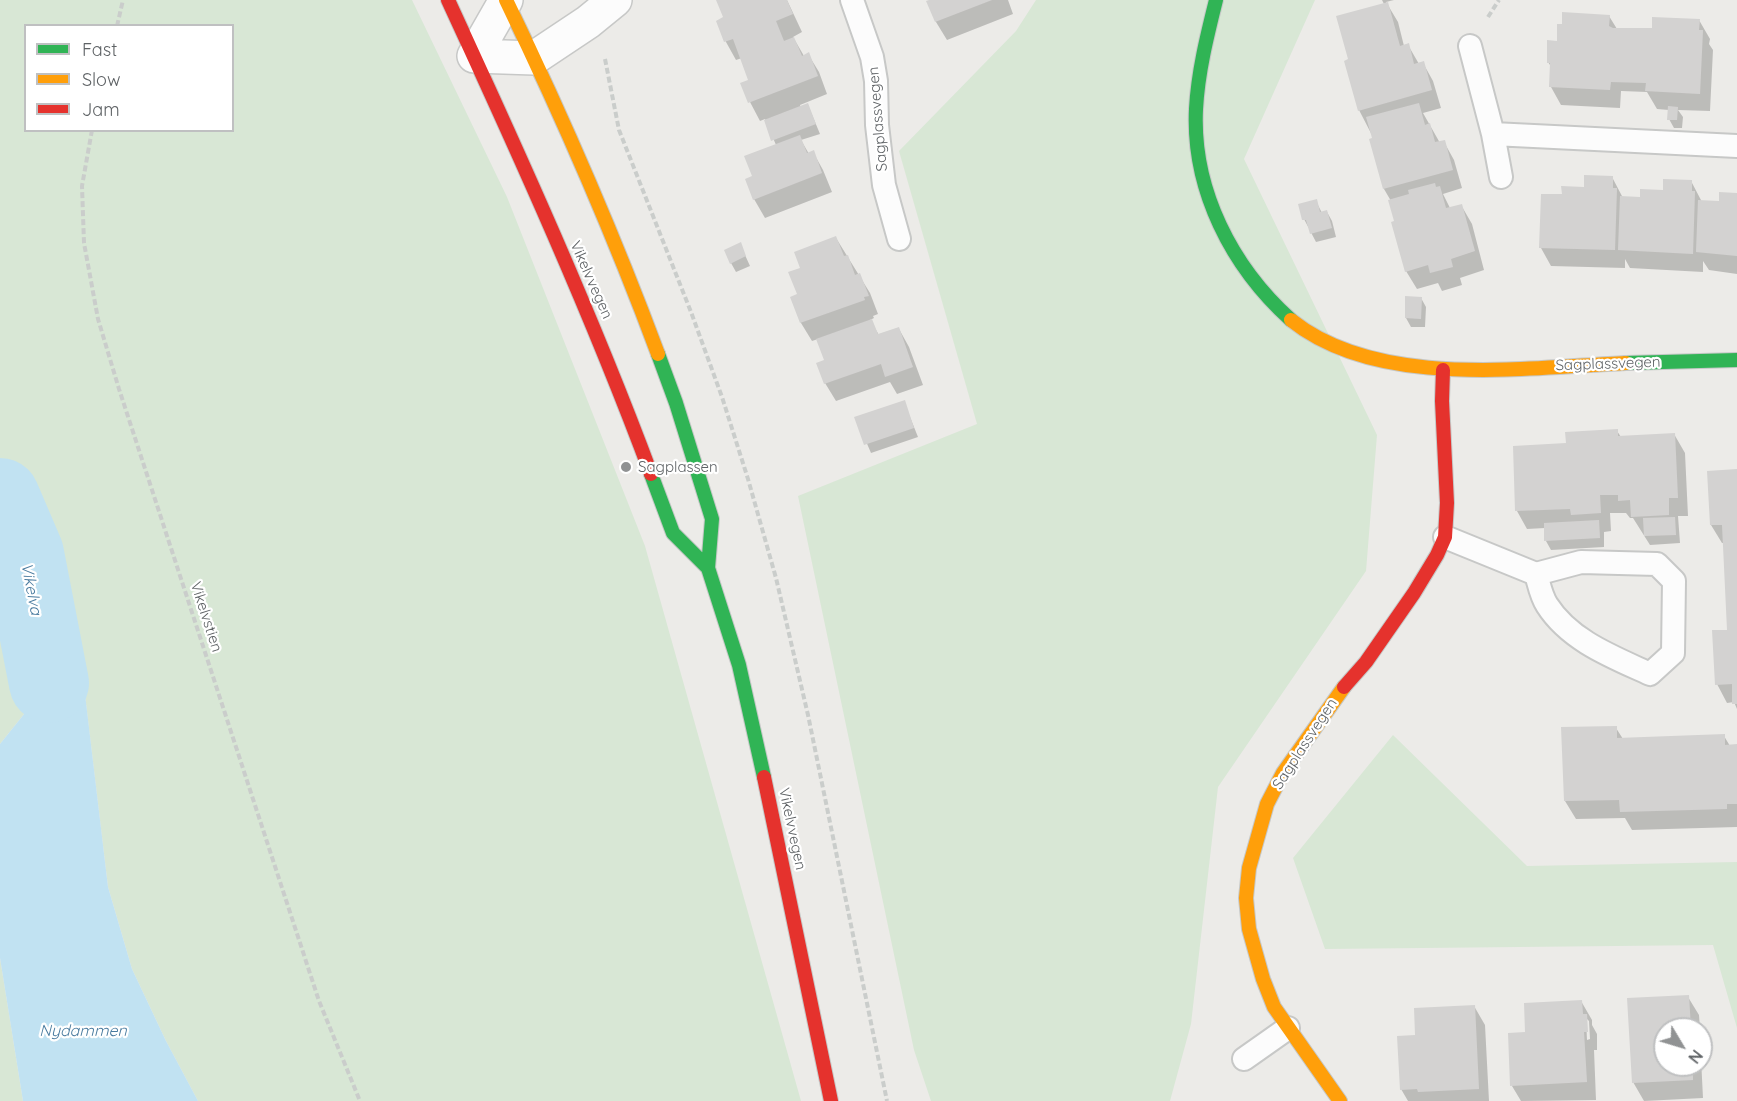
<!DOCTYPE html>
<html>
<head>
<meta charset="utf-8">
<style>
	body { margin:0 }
	#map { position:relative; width:1737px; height:1101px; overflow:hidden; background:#ecebe8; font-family:Quicksand,sans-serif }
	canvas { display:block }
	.legend { position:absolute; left:24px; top:24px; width:210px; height:108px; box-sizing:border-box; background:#fff; border:2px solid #bfc0c1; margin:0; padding:8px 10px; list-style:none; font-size:18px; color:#5e6265 }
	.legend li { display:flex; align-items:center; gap:12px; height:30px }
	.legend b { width:30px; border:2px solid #bfc0c1 }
	.north { position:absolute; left:1653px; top:1017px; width:60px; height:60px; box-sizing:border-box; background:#fff; border:2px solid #bfc0c1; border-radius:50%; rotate:128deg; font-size:16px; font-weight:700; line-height:24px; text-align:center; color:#5e6265 }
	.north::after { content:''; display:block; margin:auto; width:21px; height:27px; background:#909293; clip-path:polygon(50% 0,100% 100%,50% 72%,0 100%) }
</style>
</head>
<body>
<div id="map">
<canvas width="1737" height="1101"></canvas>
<ul class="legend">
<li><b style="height:8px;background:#30b455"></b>Fast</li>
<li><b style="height:8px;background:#ff9f0a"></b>Slow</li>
<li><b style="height:8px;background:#e5322d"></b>Jam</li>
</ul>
<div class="north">N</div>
</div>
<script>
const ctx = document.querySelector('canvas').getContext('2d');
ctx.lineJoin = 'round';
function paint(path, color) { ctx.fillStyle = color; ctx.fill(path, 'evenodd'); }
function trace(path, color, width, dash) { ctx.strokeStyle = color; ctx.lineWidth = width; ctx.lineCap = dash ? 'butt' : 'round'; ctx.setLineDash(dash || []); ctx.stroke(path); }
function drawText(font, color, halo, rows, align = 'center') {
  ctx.font = font + ' Quicksand,sans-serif'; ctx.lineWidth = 4.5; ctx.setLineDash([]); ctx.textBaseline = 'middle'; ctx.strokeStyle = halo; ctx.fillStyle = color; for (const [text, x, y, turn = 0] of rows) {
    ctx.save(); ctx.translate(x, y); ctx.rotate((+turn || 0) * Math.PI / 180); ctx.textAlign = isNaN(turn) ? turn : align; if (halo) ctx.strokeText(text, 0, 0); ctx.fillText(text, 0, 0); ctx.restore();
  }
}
const green = new Path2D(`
	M0,0H412L507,197L645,546L801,1101H198L166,1041L132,969L108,887L82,670L49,683L0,744ZM26,26H232V130H26Z
	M1036,0H1315L1244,159L1377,435L1366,571L1218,787L1191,1024L1170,1101H931L914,1050L798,496L977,424L899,151L1016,31Z
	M1393,735L1527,866L1737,862V1028L1713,945L1325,949L1293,858Z
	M0,958L23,1101H0Z`);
const water = new Path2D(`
	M82,669L108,887L132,969L166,1041L198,1101H23L0,958V744L49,683Z`);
const shadow = new Path2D(`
	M717,0H787L802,32L793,37L804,56L808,54L819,72L827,94L800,105L801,108L808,105L820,134L801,140L809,154L813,152L823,170L832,192L765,218L754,199L747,180L754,177L776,145L765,119L760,121L750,102V80L742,58L736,60L726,42L717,21L725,18Z
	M932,0H1008L1013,14L947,40L936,22L928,2Z
	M1382,0H1394L1386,2L1398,22L1404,46L1408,45L1419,64L1423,63L1433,81L1441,108L1423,113L1440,143L1444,142L1454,160L1462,188L1443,194L1450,208L1461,205L1472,224L1484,270L1460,278L1462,285L1442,291L1438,283L1417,289L1406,271L1391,201L1384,189L1374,139L1359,110L1349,60L1384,4Z
	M1609,16L1617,29L1650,31L1699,20L1710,39L1709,44L1713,50L1710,111L1678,110L1683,117L1682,128H1674L1669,119V110L1657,109L1647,92L1621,91L1620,108L1561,105L1551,87L1552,68L1548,62L1559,42Z
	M1612,177L1623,198L1642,199L1691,181L1702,202H1721L1737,195V274L1709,270L1703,261V272L1630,268L1625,259V268L1551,266L1541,248L1563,196Z
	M1316,201L1322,213L1327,212L1332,221L1336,237L1316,242L1304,219Z
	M836,238L870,293L878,314L873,316L874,318L870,320L879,335L899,329L909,347L923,385L897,394L890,382L836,401L825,383L826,361L818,339L812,341L801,323L792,298L798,295L802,269Z
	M740,244L750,266L736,272L731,263Z
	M1421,298L1426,307L1425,327H1411L1406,318Z
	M904,402L918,437L871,453L856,418Z
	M1617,431L1621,437L1674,434L1685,453L1688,516H1678L1680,543L1650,545L1633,518H1630L1626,513H1610L1611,531L1604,532V547L1551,550L1546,541L1545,528L1527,529L1517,511L1514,447L1567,445Z
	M1737,471V709L1734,702L1727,703L1717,684L1728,631L1725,543H1722L1711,525L1709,472Z
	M1616,728L1623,739L1724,736L1730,746H1737V827L1632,830L1625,818L1576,819L1565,801Z
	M1688,997L1699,1015L1700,1029H1665V1065H1701V1058L1703,1098L1644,1101L1633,1082L1629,999Z
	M1581,1001L1592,1020V1025L1597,1034V1050H1594L1596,1100L1521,1101L1512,1086L1527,1033ZM1586,1018L1589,1021L1590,1039L1587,1040Z
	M1474,1006L1485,1025L1489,1101H1408L1401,1089L1416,1036Z`);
const river = new Path2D(`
	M0,498L24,554L49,683`);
const building = new Path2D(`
	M716,0H787L793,14L776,21L784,41L794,37L802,56L809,52L818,76L748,103L740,83L748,80L733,39L724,42L716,21L723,17Z
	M929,0H992L935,22L926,1Z
	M1388,2L1400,46L1409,43L1414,64L1424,61L1432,90L1358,111L1344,61L1348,59L1336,16Z
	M1562,12L1610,15L1609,26L1613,28H1652V17L1700,19L1699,30H1703L1700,94L1645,91L1646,83L1611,82L1610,90L1549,87L1550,63H1547V40L1557,41V24H1562Z
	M808,103L816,124L771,141L764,120Z
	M1419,103L1425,125L1430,123L1435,142L1445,140L1453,170L1383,189L1369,139L1372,138L1366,117Z
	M1668,106L1678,107L1677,120H1667Z
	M800,135L807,153L814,150L822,173L753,200L745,179L752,176L744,156Z
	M1584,175L1613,176V188H1617L1615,250L1539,248L1541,194H1562L1561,186L1584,187Z
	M1663,179L1692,180V191H1695L1693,254L1618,250L1620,196L1640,197V189L1663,190Z
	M1435,183L1436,187L1440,186L1446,208L1462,204L1475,251L1451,259L1453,267L1430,273L1428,265L1405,272L1391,222L1394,221L1388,200L1409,194L1408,190Z
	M1719,192L1737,193V256L1696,252L1698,200L1719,201Z
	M1317,199L1320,212L1327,210L1332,228L1310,234L1306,220H1302L1298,204Z
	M836,236L844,256L848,255L855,275L860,273L869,296L864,297L865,300L800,323L790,297L797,294L788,272L800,268L794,252Z
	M741,242L746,256L730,264L724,250Z
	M1405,296L1422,297L1421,319L1405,318Z
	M872,319L878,334L899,327L913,367L885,377L881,364L824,384L816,363L824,360L816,339Z
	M905,400L914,428L864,445L854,417Z
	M1618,429V436L1675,433L1678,498H1669V515L1631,517L1630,500L1618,501V495H1600L1601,513L1571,515L1570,509L1515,511L1513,446L1566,443L1565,432Z
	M1737,469V704H1732V684L1715,685L1712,630H1727L1722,525H1710L1707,471Z
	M1675,517L1676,535L1644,536L1643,518Z
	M1599,520L1600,538L1544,541V523Z
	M1617,726V738L1725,734V745L1737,744V804H1727V809L1620,812L1619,800L1564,801L1561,727Z
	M1689,995L1691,1029H1665V1065H1693V1080L1632,1083L1627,998Z
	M1582,1000L1583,1014H1587L1588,1032H1584L1587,1082L1510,1086L1508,1033L1525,1032L1524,1003Z
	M1475,1005L1479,1089L1418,1092L1417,1089L1400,1090L1397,1036L1415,1035L1414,1008Z`);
const path = new Path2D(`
	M1488,17L1499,0
	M117,26L123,0
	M605,59L619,130L691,312L722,397L748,479L776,578L808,715L887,1101
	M92,130L82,186L84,243L98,319L119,389L319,1001L360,1101`);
const lane = new Path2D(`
	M852,0L872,57L876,81L877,125L884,185L899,239
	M1470,46L1493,134L1501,177
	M1493,134L1737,146
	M1445,537L1536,574C1539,584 1541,596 1547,605C1570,641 1613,657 1650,674L1673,653L1674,581L1657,564L1581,562L1536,574
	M1244,1059L1288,1028`);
const street = new Path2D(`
	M506,0L474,56L534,58L588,22L615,0`);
const fast = new Path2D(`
	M1216,0C1207,36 1198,72 1196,109C1192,190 1232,267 1291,320
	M658,354L676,403L712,519L708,568L739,665L764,777
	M1626,363L1737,360
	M651,474L673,533L708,568`);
const slow = new Path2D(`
	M506,0C562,116 613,233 658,354
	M1291,320C1377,389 1523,368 1626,363
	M1340,1101L1274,1007L1263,979L1249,929L1246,898L1249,868L1267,804L1283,773L1344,687`);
const jam = new Path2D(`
	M448,0C520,156 591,313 651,474
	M1344,687L1366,662L1414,593L1437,555L1445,537L1447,503L1442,401L1443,370
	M764,777L831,1101`);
const markers = [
	[626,467,6,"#909293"]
];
const streetNames = [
	["Sagplassvegen",878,119,-95],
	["Vikelvvegen",591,280,66],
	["Sagplassvegen",1608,364,-2],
	["Vikelvstien",206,617,72],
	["Sagplassvegen",1305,744,-57],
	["Vikelvvegen",792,829,78]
];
const poiNames = [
	["Sagplassen",638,467]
];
const waterNames = [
	["Vikelva",31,589,79],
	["Nydammen",83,1031]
];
paint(green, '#d8e7d5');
paint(water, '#c1e2f2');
paint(shadow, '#0003');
trace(river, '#c1e2f2', 80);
paint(building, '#d3d2d1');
trace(lane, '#c7c8c7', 26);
trace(street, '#c7c8c7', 36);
trace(fast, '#c6c8c7', 16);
trace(slow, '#c6c8c7', 16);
trace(jam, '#c6c8c7', 16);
trace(path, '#cacdcb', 4, [6, 3]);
trace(lane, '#fcfcfc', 22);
trace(street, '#fcfcfc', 33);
trace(fast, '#30b455', 14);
trace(slow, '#ff9f0a', 14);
trace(jam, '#e5322d', 14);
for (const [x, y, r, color] of markers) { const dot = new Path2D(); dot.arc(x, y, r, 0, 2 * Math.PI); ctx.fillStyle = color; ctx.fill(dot); trace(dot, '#fff', 2); }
drawText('15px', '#5e6265', '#fff', streetNames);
drawText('15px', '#5e6265', '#fff', poiNames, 'left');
drawText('italic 16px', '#497b9f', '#fff', waterNames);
</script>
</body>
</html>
